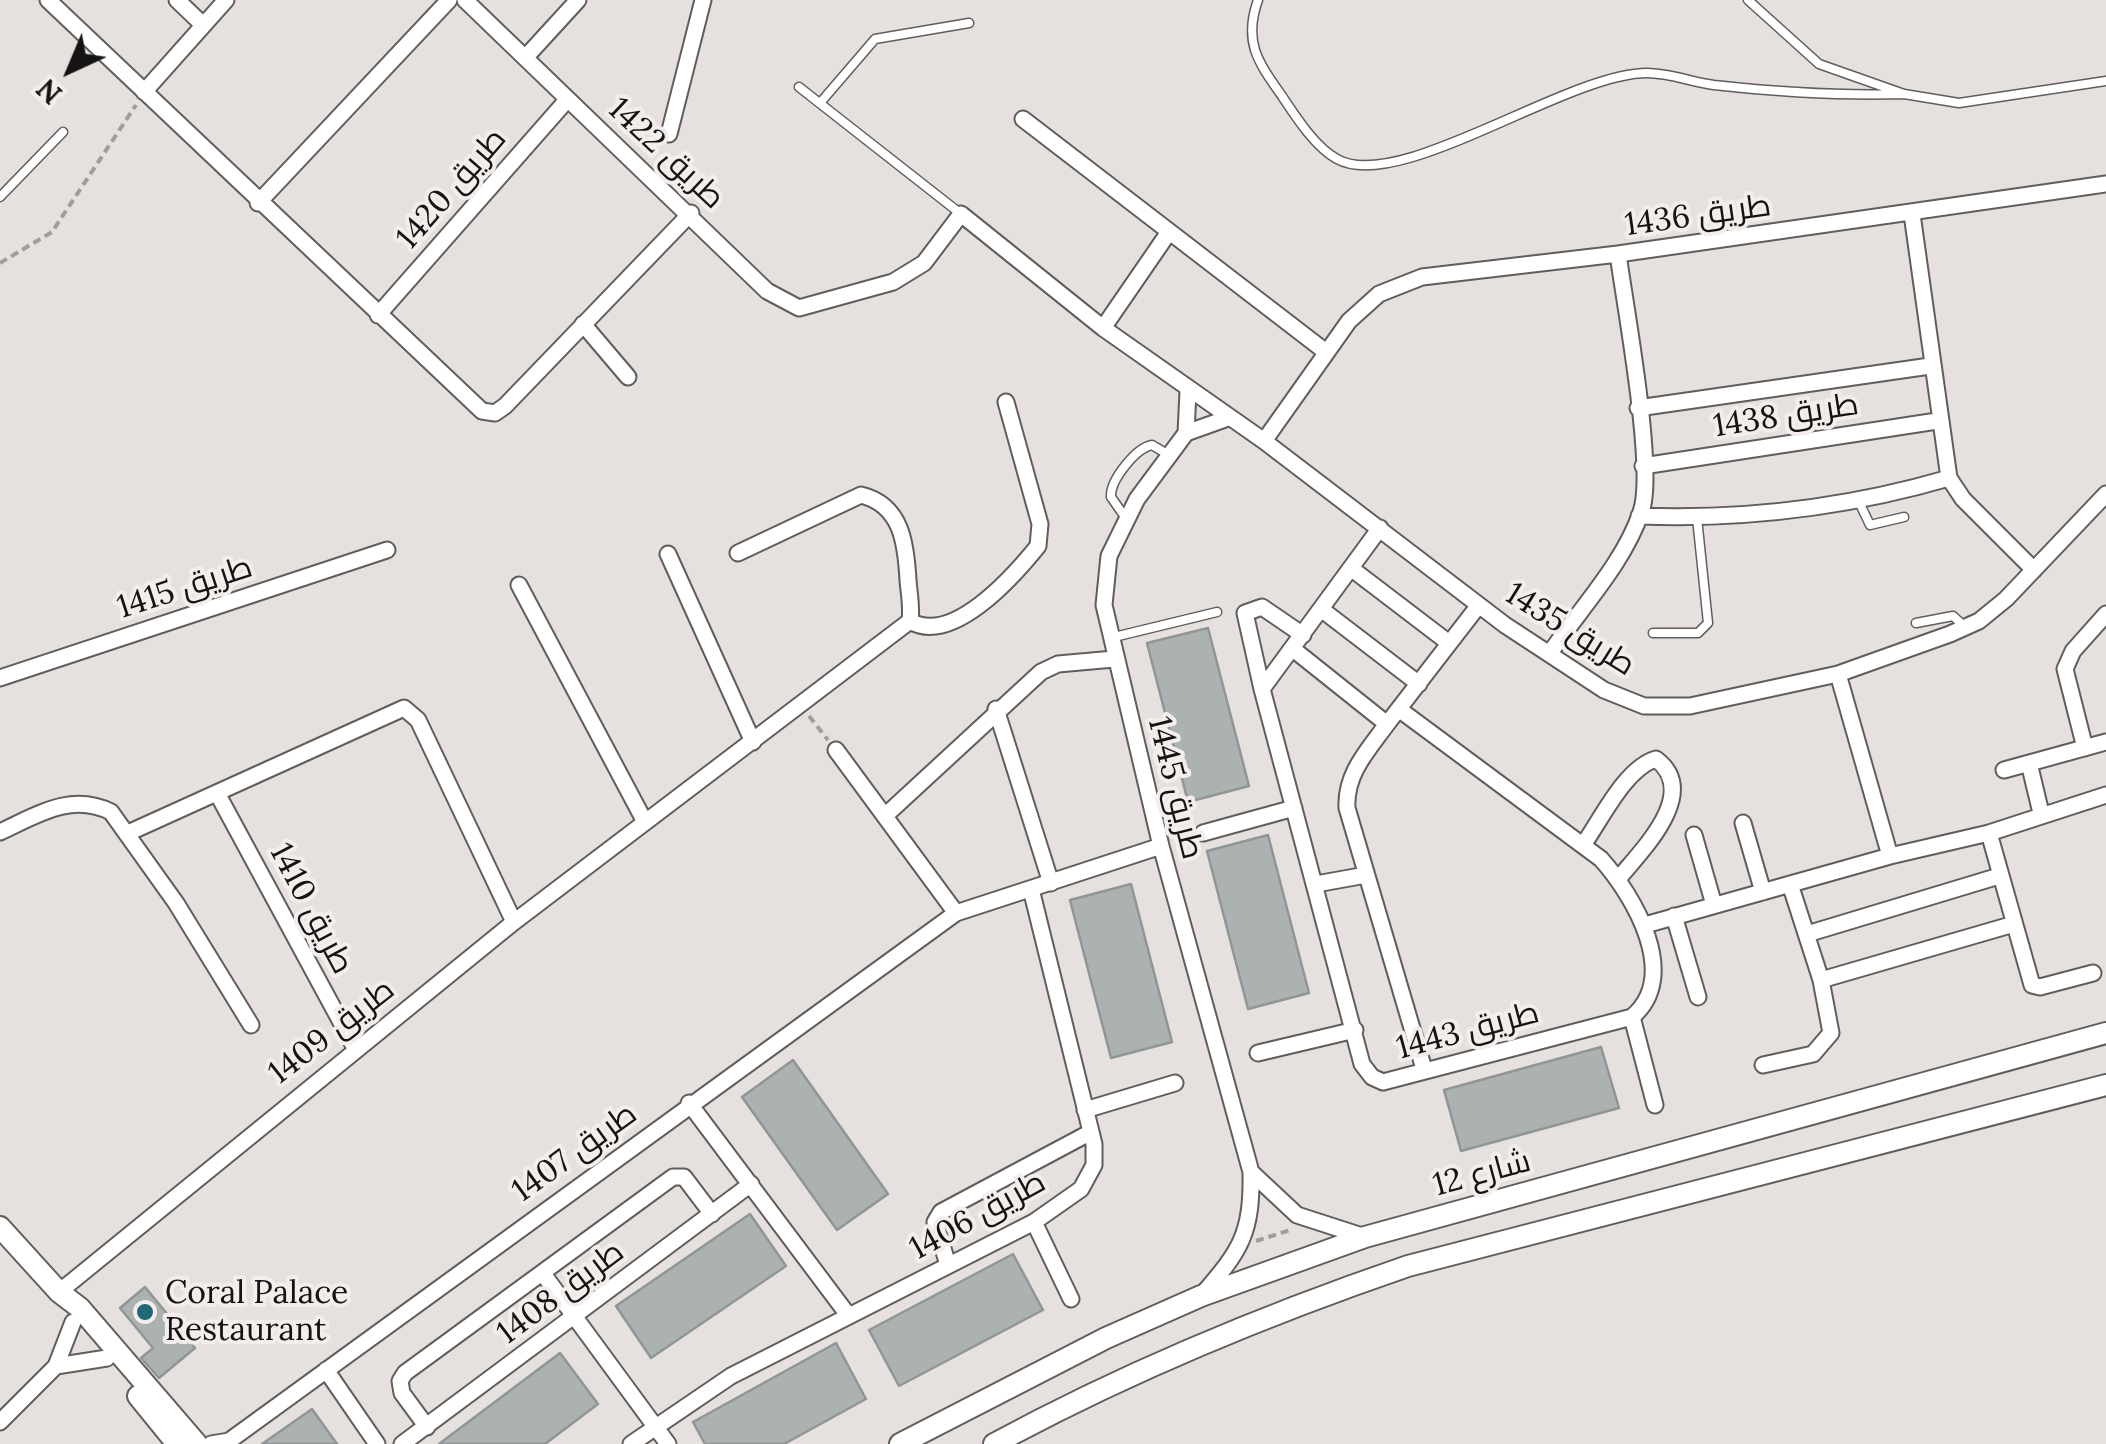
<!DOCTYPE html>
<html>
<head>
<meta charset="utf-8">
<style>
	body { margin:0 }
	#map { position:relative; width:2106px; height:1444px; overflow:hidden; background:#e6e1df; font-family:Lora,serif }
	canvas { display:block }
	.north { position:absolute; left:20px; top:20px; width:100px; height:100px; -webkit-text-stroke:8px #f3eeec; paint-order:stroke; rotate:224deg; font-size:28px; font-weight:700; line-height:40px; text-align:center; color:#151313 }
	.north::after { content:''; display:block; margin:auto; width:35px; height:45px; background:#151313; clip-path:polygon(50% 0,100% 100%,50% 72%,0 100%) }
</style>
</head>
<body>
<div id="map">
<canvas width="2106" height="1444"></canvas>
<div class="north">N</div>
</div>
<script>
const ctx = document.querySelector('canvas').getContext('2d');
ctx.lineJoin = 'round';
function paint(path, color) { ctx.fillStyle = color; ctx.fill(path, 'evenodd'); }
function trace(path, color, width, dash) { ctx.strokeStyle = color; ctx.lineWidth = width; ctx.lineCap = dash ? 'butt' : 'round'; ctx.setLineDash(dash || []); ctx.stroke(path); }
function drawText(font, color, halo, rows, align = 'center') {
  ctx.font = font + ' Lora,Cairo,serif'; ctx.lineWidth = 8; ctx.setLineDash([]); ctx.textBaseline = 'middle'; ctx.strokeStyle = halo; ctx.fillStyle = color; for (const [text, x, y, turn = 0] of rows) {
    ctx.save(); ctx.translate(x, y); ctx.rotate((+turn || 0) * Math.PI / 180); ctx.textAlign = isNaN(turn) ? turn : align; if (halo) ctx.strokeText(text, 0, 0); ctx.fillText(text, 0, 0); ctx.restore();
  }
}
const building = new Path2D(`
	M1208,628L1249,786L1188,802L1147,643Z
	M1268,835L1309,993L1248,1009L1207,851Z
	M1131,884L1172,1042L1111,1058L1070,900Z
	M1601,1047L1619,1108L1461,1151L1444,1090Z
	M793,1060L888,1194L837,1230L742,1097Z
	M750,1214L786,1266L651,1358L616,1306Z
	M1013,1254L1043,1310L899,1386L869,1330Z
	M145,1287L195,1348L159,1378L141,1358L153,1348L120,1308Z
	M836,1343L866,1399L784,1444H705L693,1422Z
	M560,1353L598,1404L545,1444H439Z
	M312,1409L337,1444H262Z`);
const path = new Path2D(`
	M0,263L52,232L136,105
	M809,716L828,740
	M1256,1241L1290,1230`);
const service = new Path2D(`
	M1258,0C1243,42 1258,62 1282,96C1296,117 1315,147 1337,159C1399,194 1567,73 1647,73C1669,73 1692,82 1714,85C1778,92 1840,96 1904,94
	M1748,0L1819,64L1904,94L1959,103L2106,81
	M799,87L961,214
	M820,103L875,39L969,23
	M0,197L63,132
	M1859,502L1870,525L1904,517
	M1125,517L1111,497C1110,480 1136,448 1152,445L1169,455
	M1916,623L1953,616L1965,627
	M1653,633H1698L1708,623L1697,518
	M1110,638L1217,612`);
const minor = new Path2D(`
	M48,0L482,411L495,413L505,406L691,213
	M177,0L202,24
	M465,0L767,291L799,308L893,282L924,263L961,214L1103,328L1264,441L1505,625L1604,690L1644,706H1690L1838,674L1950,634L1979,621L2006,599L2106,494
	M525,58L578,0
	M144,92L226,0
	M1023,119L1326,352
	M669,134L703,0
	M258,203L449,0
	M1912,214L1949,478L1963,499L2034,570
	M378,315L567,100
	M583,324L628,377
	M1103,328L1169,232
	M1638,408L1930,366
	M1186,433L1188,391
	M1264,441L1349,321L1379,294L1422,277L1618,254L2106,184
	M1643,466L1937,421
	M1639,516C1746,520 1846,508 1949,478
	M1380,528L1262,689L1362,1064L1372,1077L1383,1082L1632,1017C1681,976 1634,896 1601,859L1400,710
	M668,554L753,742
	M1352,569L1449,643
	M519,585L645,822
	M1321,609L1419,684
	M910,621C952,646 1013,577 1038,546L1040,524L1006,402
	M1293,649L1387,724L1479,605
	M1550,653C1580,609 1624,563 1641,512C1656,471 1625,306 1618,254
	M1838,674L1890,856
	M0,678L387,550
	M1262,689L1245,613L1262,607L1303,635
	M996,709L1051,883
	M1387,724C1368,750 1345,774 1347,808L1424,1069
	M2085,748L2065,669L2073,651L2106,614
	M836,750L956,913
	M2029,763L2041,813
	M2004,770L2106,742
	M217,793L356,1050
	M887,814L1041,672L1058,664L1114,659
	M1743,823L1763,892
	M0,832C37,815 71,792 111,812L176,903L251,1025
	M128,833L404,708L418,720L514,922
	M1203,833L1294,808
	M1989,833L2032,985L2040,987L2093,973
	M1694,835L1714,905
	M1583,845C1601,820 1625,768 1656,759C1701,793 1641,851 1619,878
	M1316,884L1366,875
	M1674,916L1698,997
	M1645,925L1890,856L1989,833L2106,795
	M1807,934L1999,876
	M1821,980L2014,924
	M1632,1017L1655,1105
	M1258,1053L1355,1030
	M1763,1065L1813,1054L1831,1033L1821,980L1790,884
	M689,1103L848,1315
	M1085,1110L1175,1083
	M1251,1172L1297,1215L1365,1237
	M1034,1222L1071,1299
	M948,1265L935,1222L941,1212L1091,1132
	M544,1275L668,1444
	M59,1292L514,922L910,621C912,607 909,594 908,580C906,544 902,505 861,495L738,553
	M1201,1296C1241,1250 1252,1234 1251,1172L1161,846L1104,605L1109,556L1137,499L1186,433L1228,418
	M56,1366L107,1358
	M326,1370L377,1444
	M0,1422L56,1366L73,1322
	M427,1427L402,1393L400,1381L405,1373L673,1177H684L712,1214
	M211,1444L229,1441L956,913L1161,846
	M402,1444L751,1184
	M631,1444L731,1376L1034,1222L1081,1189L1094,1165V1144L1031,889`);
const tertiary = new Path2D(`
	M0,1227L59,1292L80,1308L197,1444
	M138,1396L177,1444
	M900,1444L1106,1338L1201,1296L1365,1237L2106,1033
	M994,1444C1127,1372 1265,1315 1408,1266L2106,1085`);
const markers = [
	[145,1312,10,"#226977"]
];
const streetNames = [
	["طريق 1422",666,154,43],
	["طريق 1420",452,189,-49],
	["طريق 1436",1698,216,-8],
	["طريق 1438",1786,416,-9],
	["طريق 1415",185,588,-18],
	["طريق 1435",1570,630,32],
	["طريق 1445",1175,788,76],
	["طريق 1410",311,909,62],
	["طريق 1443",1468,1031,-15],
	["طريق 1409",332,1032,-38],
	["طريق 1407",575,1153,-36],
	["شارع 12",1482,1174,-15],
	["طريق 1406",978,1216,-29],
	["طريق 1408",561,1293,-37]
];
const poiNames = [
	["Coral Palace",165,1294],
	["Restaurant",165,1331]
];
paint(building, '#acb1b2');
trace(building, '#909596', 2.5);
trace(service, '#615d5b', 11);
trace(minor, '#615d5b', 19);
trace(tertiary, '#615d5b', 24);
trace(path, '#a19d9c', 4, [8, 5]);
trace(service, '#fff', 8);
trace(minor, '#fff', 15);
trace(tertiary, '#fff', 20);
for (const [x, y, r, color] of markers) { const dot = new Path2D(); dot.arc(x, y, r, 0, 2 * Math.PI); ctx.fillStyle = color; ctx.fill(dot); trace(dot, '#f3eeec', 4); }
drawText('32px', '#151313', '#f3eeec', streetNames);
drawText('32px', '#151313', '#f3eeec', poiNames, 'left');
</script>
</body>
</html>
